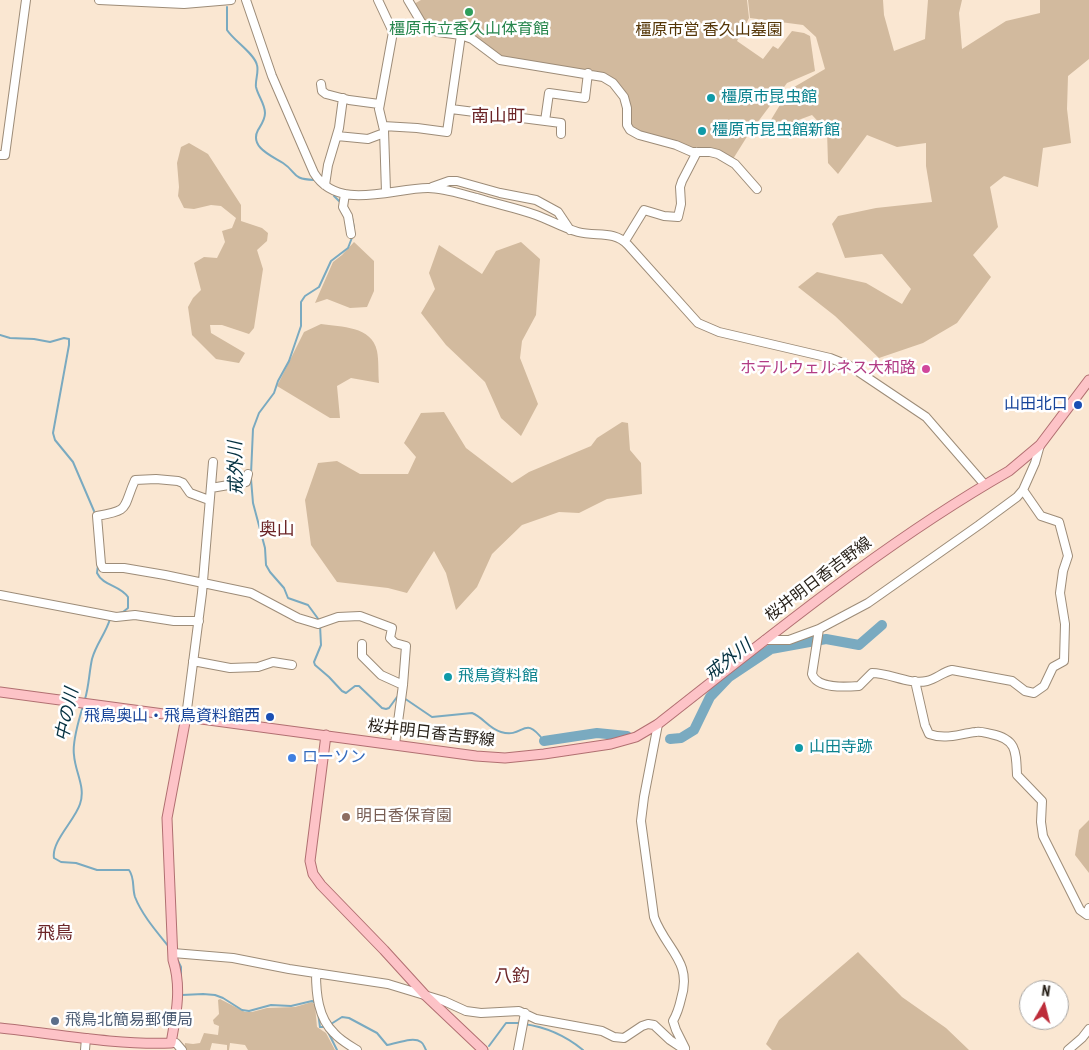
<!DOCTYPE html>
<html>
<head>
<meta charset="utf-8">
<style>
	body { margin:0 }
	#map { position:relative; width:1089px; height:1050px; overflow:hidden; background:#fae7d2; font-family:"Roboto Condensed",sans-serif }
	canvas { display:block }
	.north { position:absolute; left:1019px; top:980px; width:50px; height:50px; box-sizing:border-box; background:#fff; border:1px solid #a8a5a2; border-radius:50%; rotate:8deg; font-size:14px; font-weight:700; line-height:20px; text-align:center; color:#251e16 }
	.north::after { content:''; display:block; margin:auto; width:18px; height:22px; background:#bd2d3a; clip-path:polygon(50% 0,100% 100%,50% 72%,0 100%) }
</style>
</head>
<body>
<div id="map">
<canvas width="1089" height="1050"></canvas>
<div class="north">N</div>
</div>
<script>
const ctx = document.querySelector('canvas').getContext('2d');
ctx.lineJoin = 'round';
function paint(path, color) { ctx.fillStyle = color; ctx.fill(path, 'evenodd'); }
function trace(path, color, width, dash) { ctx.strokeStyle = color; ctx.lineWidth = width; ctx.lineCap = dash ? 'butt' : 'round'; ctx.setLineDash(dash || []); ctx.stroke(path); }
function drawText(font, color, halo, rows, align = 'center') {
  ctx.font = font + ' "Roboto Condensed","Noto Sans JP",sans-serif'; ctx.lineWidth = 5; ctx.setLineDash([]); ctx.textBaseline = 'middle'; ctx.strokeStyle = halo; ctx.fillStyle = color; for (const [text, x, y, turn = 0] of rows) {
    ctx.save(); ctx.translate(x, y); ctx.rotate((+turn || 0) * Math.PI / 180); ctx.textAlign = isNaN(turn) ? turn : align; if (halo) ctx.strokeText(text, 0, 0); ctx.fillText(text, 0, 0); ctx.restore();
  }
}
const green = new Path2D(`
	M421,0H747L749,18L737,41L763,59L773,46L778,49L792,31L804,33L810,36L815,71L787,83L748,135L733,159L713,148L691,149L642,133L630,124L629,102L621,87L588,71L501,57L471,35L428,27L414,4Z
	M748,0H883L884,15L894,51L925,39L928,0H962L959,13L962,49L1006,21L1040,13V0H1089V59L1068,76L1067,109L1071,143L1043,148L1038,187L1004,176L990,187L998,227L973,255L991,277L957,323L923,343L879,358L835,316L798,287L817,272L866,283L902,304L911,289L882,254L845,258L832,224L838,216L876,208L932,202L926,166V143L897,147L867,135L838,174L828,163L827,131L812,115L763,133L789,90L825,69L816,37L803,25L750,18Z
	M189,143L208,154L241,205V221L262,228L268,233L267,241L257,250L263,269L254,328L249,334L222,325H210L211,333L245,353L239,363L216,359L192,335L188,307L193,298L201,290L194,263L204,257L217,258L225,242L222,231L232,228L236,218L221,206L211,205L194,209L184,208L178,196L179,187L177,163L181,147Z
	M354,242L374,261V291L367,307L350,308L327,299L315,303L333,262L342,255Z
	M521,242L540,259L536,315L522,341L520,358L538,404L521,436L501,418L485,382L446,345L421,313L435,289L429,273L439,245L482,274L496,251Z
	M321,324C341,327 372,326 377,351C379,361 378,373 379,383L351,378L337,386L340,418H330L277,386L304,332Z
	M444,412L466,448L512,483L529,472L591,446L597,438L622,422L628,423L630,450L641,463L642,494L607,499L579,513L559,512L522,525L492,554L477,587L456,610L446,573L434,551L407,593L388,588L337,582L311,545L305,500L318,463L337,461L360,474H408L416,457L404,443L421,413Z
	M1089,820V873L1075,855L1079,830Z
	M858,952L902,997L946,1028L969,1050H772L766,1044L779,1020Z
	M220,999L245,1012H252L267,1008L295,1007L312,1002L315,1005L317,1027L326,1033L335,1050H248L245,1045L230,1043L229,1050H227V1045L212,1043L210,1050H184L185,1043L193,1044L200,1043L204,1033L218,1035L219,1026L214,1024L213,1020L219,1014L218,1000Z`);
const stream = new Path2D(`
	M227,7V30C234,41 254,53 257,65C259,72 255,80 256,87C258,96 265,104 265,113C265,120 261,125 258,130C249,147 272,156 283,163C298,173 291,179 314,180
	M334,196L342,204
	M352,218L354,228
	M0,335L10,338L34,339L50,342L64,338L69,339V345L53,433L55,440L73,462L94,511
	M251,474L253,429L259,413L274,393L278,381L289,361L301,326V302L305,296L319,287L331,261L348,248L353,235
	M251,479L253,503L265,548L266,565L270,572L284,588L288,598L308,605L319,620
	M98,565L97,573C103,586 120,585 128,597V608L123,612L115,614
	M320,625L321,645L314,662L315,665L329,677L342,691L346,693L355,686H359L382,708L386,709L389,708L397,697H400
	M404,698L432,717L472,713C483,717 488,728 501,732C525,739 523,713 544,741
	M85,699C89,686 89,673 92,659C96,644 106,633 110,619
	M83,706C79,719 72,742 74,755C75,772 86,787 80,804C75,820 51,842 54,858L61,862L76,863L97,870H129C135,878 132,888 135,897C142,915 157,932 169,947
	M177,959L181,967V978
	M182,993V995L203,994L215,995L223,998L242,1010L249,1011L271,1005L291,1006L312,1001L316,1003
	M318,1012L320,1027H327
	M331,1024L342,1017L349,1018L377,1033L387,1045C396,1044 413,1036 421,1042C424,1044 424,1047 426,1050
	M524,1024C546,1027 566,1036 583,1050
	M328,1032L337,1050
	M489,1046L506,1023H520`);
const river = new Path2D(`
	M670,739L681,738L694,730L710,697L729,677L771,649L826,639L859,645L882,625
	M544,741L597,733L627,736`);
const minor = new Path2D(`
	M99,0L184,4L231,0
	M246,0L272,76L314,173C338,212 392,188 428,188C444,188 461,194 477,198C496,204 517,208 536,215C550,220 563,228 578,232C596,237 614,230 628,245L698,323L719,332L830,358L850,366L926,417L985,485
	M378,0L393,32L379,109L384,130L386,192
	M408,0L421,22L428,29L438,32L461,35L472,39L500,60L603,77L613,83L624,97L627,108V125L630,130L639,135L676,145L692,152H710L718,154L735,164L757,189
	M321,84L322,91L326,94L349,100L379,104
	M451,109L561,123V134
	M545,121L549,93L585,98L588,73
	M383,126L417,128L447,132L461,35
	M337,136L368,139L384,133
	M0,155H5L26,0
	M325,185L328,165L339,128L343,98
	M432,187L449,181H457L500,193L536,200L558,212L570,230
	M345,194L343,207L348,216L351,234
	M625,241L644,210L664,216L678,217L681,204L680,187L682,181L697,152
	M211,488L246,482L248,474
	M209,500L190,493L183,483L178,481L156,479L135,480C122,509 131,510 97,516L101,564L103,568H124L165,575L251,593L298,618L318,624L338,617L360,616L392,628L390,638L395,643L406,646L403,685L395,744
	M0,595L116,617L135,615L174,621H199
	M819,629L812,674C817,689 845,687 859,686L872,673C890,673 909,685 927,681C936,679 943,672 952,670L1012,681L1025,691L1034,693L1044,686L1053,667L1064,661L1065,624L1060,593L1063,571L1068,556L1059,522L1041,516L1023,490
	M765,640H789L819,629L868,603L979,525L1017,497L1023,490L1035,463L1040,445
	M362,644V656L381,675L403,685
	M193,661L230,668L258,667L273,662L292,665
	M915,681L925,725L929,734C946,740 958,734 976,732C980,731 986,733 991,734C1017,739 1016,752 1017,775L1042,801L1041,822L1043,836L1080,910L1087,915L1089,908
	M186,717L202,593L213,462
	M658,724L644,797L641,821L654,917C666,950 693,961 681,999C679,1008 678,1012 673,1021L676,1030L685,1048
	M173,953L233,958L289,969L388,984L444,1001L466,1011L481,1013L519,1011L536,1019L602,1031L614,1037L624,1038L642,1026L648,1024L654,1025L670,1040L685,1050
	M316,973C316,993 318,1018 334,1033C340,1040 349,1045 357,1050
	M171,1043H176L182,1050
	M85,1050L86,1038
	M518,1050L525,1013
	M1068,1050L1082,1038L1089,1029`);
const major = new Path2D(`
	M0,692L476,756L505,758L544,754L611,744L636,737L658,724C772,635 883,543 1009,471L1040,445L1089,380
	M326,735L310,861L313,874L321,885L384,950L425,995L483,1050
	M0,1028C57,1034 114,1045 171,1043C176,1015 182,988 173,960L167,818L186,717`);
const markers = [
	[469,12,5,"#2e9e5b"],
	[711,98,5,"#0f9aa8"],
	[702,131,5,"#0f9aa8"],
	[926,369,5,"#d1479c"],
	[1078,405,5,"#1a4fb4"],
	[448,677,5,"#0f9aa8"],
	[270,717,5,"#1a4fb4"],
	[799,748,5,"#0f9aa8"],
	[292,758,5,"#3f7fe0"],
	[346,817,5,"#8d6e63"],
	[55,1021,5,"#5c6f8a"]
];
const leisureNames = [
	["橿原市立香久山体育館",469,30]
];
const parkNames = [
	["橿原市営 香久山墓園",709,31]
];
const cultureNames = [
	["橿原市昆虫館",721,98],
	["橿原市昆虫館新館",712,131],
	["飛鳥資料館",458,677],
	["山田寺跡",809,748]
];
const hotelNames = [
	["ホテルウェルネス大和路",916,369]
];
const transitNames = [
	["山田北口",1068,405],
	["飛鳥奥山・飛鳥資料館西",260,717]
];
const streetNames = [
	["桜井明日香吉野線",819,580,-37],
	["桜井明日香吉野線",431,734,7]
];
const shopNames = [
	["ローソン",302,758]
];
const educationNames = [
	["明日香保育園",356,817]
];
const serviceNames = [
	["飛鳥北簡易郵便局",65,1021]
];
const neighbourhoodNames = [
	["南山町",498,117],
	["奥山",277,530],
	["飛鳥",55,934],
	["八釣",512,977]
];
const waterNames = [
	["戒外川",237,468,-91],
	["戒外川",729,661,-38],
	["中の川",68,715,-79]
];
paint(green, '#d2ba9e');
trace(stream, '#7aaac0', 2);
trace(river, '#7aaac0', 10);
trace(minor, '#9d8c78', 10);
trace(major, '#b16f71', 11);
trace(minor, '#fff', 8);
trace(major, '#fdc3c7', 9);
for (const [x, y, r, color] of markers) { const dot = new Path2D(); dot.arc(x, y, r, 0, 2 * Math.PI); ctx.fillStyle = color; ctx.fill(dot); trace(dot, '#fff', 2); }
drawText('16px', '#27864d', '#fff', leisureNames);
drawText('16px', '#543506', '#fff', parkNames);
drawText('16px', '#0d838f', '#fff', cultureNames, 'left');
drawText('16px', '#b23c85', '#fff', hotelNames, 'right');
drawText('16px', '#164399', '#fff', transitNames, 'right');
drawText('16px', '#251e16', '#fff', streetNames);
drawText('16px', '#366cbe', '#fff', shopNames, 'left');
drawText('16px', '#785e54', '#fff', educationNames, 'left');
drawText('16px', '#4e5e75', '#fff', serviceNames, 'left');
drawText('18px', '#6c2628', '#fff', neighbourhoodNames);
drawText('italic 18px', '#033040', '#fff', waterNames);
</script>
</body>
</html>
